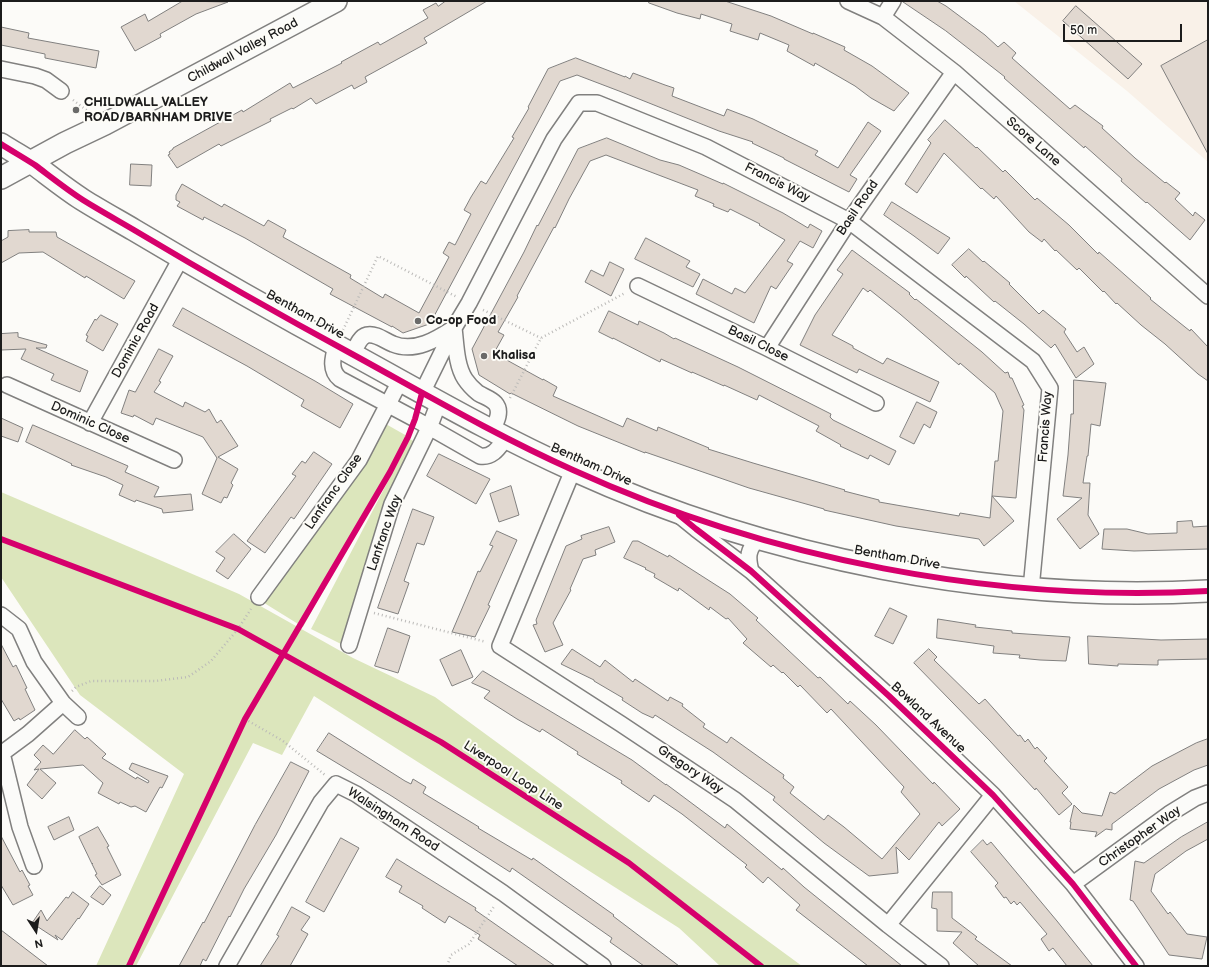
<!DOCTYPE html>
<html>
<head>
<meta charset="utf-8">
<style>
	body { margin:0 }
	#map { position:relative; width:1209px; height:967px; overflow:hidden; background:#fcfbf8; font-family:"Balsamiq Sans",sans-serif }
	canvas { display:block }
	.frame { position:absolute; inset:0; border:2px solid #1c1c1c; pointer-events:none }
	.north { position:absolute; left:16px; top:911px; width:40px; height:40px; -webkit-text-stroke:3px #fdfcf7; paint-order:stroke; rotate:168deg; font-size:11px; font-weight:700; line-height:16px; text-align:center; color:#1c1c1c }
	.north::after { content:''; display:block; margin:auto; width:14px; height:18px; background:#1c1c1c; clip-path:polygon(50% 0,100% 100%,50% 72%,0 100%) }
	.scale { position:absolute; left:1063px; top:24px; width:119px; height:18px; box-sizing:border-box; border:2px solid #1c1c1c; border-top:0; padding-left:5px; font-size:12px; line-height:14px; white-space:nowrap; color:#1c1c1c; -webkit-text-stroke:3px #fdfcf7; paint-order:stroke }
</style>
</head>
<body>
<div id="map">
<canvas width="1209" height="967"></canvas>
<div class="frame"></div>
<div class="north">N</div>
<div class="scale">50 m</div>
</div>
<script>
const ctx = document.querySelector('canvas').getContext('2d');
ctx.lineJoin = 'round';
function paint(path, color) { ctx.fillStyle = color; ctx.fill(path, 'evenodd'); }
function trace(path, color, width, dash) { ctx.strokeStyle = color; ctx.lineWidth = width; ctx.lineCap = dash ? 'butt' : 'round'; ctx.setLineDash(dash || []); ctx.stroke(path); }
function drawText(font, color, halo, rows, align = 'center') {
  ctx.font = font + ' "Balsamiq Sans",sans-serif'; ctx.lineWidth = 4; ctx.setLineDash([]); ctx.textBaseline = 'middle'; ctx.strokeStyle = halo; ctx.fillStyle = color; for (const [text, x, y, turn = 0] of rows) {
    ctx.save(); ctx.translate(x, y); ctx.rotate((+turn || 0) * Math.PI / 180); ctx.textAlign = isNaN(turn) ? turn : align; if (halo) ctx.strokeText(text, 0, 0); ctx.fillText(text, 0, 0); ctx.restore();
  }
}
const built = new Path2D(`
	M1014,1H1208V162L1127,91Z`);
const green = new Path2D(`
	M384,423L407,436L303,627L261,601Z
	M410,439L415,442L370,556L341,644L311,629Z
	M1,492L239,594L353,658L435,697L802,966H720L679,928L314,696L282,755L253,743L136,966H96L184,774L80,695L1,577Z`);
const building = new Path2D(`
	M183,1L228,2L196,14L160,34L161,37L135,51L121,27L145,14L148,21Z
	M446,1H487L424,38L427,43L365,77L367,82L354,89L352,85L316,104L311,98L293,109L292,108L270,119L271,121L221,146L219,144L177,168L168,155L170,154L169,152L173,149V148L242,110L243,112L290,83L293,88L342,63L341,62L378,42L380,45L428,18L423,10L436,3L438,6Z
	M649,1H725L771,16L813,34V33L845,47L844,50L872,66L909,93L894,111L871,98L855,86L836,75L815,63L814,66L787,51L789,45L760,33L758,40L730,31L732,24L701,14L700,19L677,13L649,3Z
	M902,1H937L946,6L985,35L998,47L1004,42L1016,53L1012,58L1038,81L1070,109L1075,105L1103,126L1102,128L1135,158L1165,183L1166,182L1180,193L1175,199L1193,216L1195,212L1205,220L1190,240L1147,202L1146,203L1121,181L1122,179L1085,146L1084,148L1004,78L1005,77L946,31Z
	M1076,6L1142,64L1128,79L1063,21Z
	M1,27L29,33L28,38L99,51L96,68L45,58V54L1,45Z
	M1208,40V154L1161,66Z
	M576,58L625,77V76L630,79L633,73L665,85L674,88L672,96L724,116L727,109L753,119L818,151L815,155L838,168L868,122L881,131L850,175L857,179L849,192L784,159V158L752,143L753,142L719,131L619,91L577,75L560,81L432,320L435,322L403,333L392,326V327L330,294L333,289L245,238L204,217L203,220L177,206L180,202L176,200V195L182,184L222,207L224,204L264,226L268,220L286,230L283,237L351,275L350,278L383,298L385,294L419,313L449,257L443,253L449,242L455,245L471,214L464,210L471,197L481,181L486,184L514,138L512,137L529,108L528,107L548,69Z
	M945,120L976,148L977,147L1003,172L1005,170L1035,200L1037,198L1069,225L1098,254L1099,252L1151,298L1150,299L1190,331L1191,329L1208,347V381L1198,374L1165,344L1141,325L1117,303L1116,304L1104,291L1103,292L1079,268L1077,270L1056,250L1055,251L1044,239L1042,242L1029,232L996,196L994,199L982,188L981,189L944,153L917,193L905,184L931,143L928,140Z
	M607,138L660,160L679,165L723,184V183L783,213L808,228L810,224L822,231L813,248L800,241L787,261L793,264L776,289L771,286L754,323L696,294L703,279L732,294L735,288L745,293L785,240L759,225L760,224L730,209L728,212L713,206L714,204L695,196L698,190L606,155L590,161L569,199L555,228L554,227L517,296L518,297L498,332L504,335L494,353L543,380V379L557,387L553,396L623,427L627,418L657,431L658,427L709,448L708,449L753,463L845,490L844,491L879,500V502L959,516L960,513L990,518L995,461H998L1003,411L995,393L960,363L959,365L900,314L870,290L868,292L863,288L832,335L853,346V348L883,364L887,358L939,382L930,402L859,369L857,373L800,345L815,315L843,274L837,270L852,250L910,293L909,294L915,300L916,299L982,352L1005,373L1008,372L1010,378H1012L1024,405L1022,406L1024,410L1016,498L992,496L1014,521L984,546L979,539L896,526L824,510V509L749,488L645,452V453L578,426L511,393L510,394L479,375L472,349L524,252L537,225L538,226L551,201L578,149Z
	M131,164L152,165L151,186L130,185Z
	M892,202L950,238L938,254L914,236L884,215Z
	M29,230V232H56L57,237L135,281L124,299L86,276L85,278L43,252L19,253L1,263V241L8,237V231Z
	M646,238L690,261L686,267L700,274L693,287L635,259Z
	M969,249L983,262L984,261L1010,283L1009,284L1039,314L1043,310L1066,329L1064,332L1077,352L1084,347L1094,364L1076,378L1055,344L1051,348L1024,324L995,301L994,302L966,276L965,278L952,265Z
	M610,262L624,269L611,296L585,282L591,270L603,276Z
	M183,308L315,381L353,404L340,428L301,406L304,400L247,366L173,326Z
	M609,311L638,325L639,321L664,333L674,339L675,338L738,367L831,414L830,417L833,420L896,451L889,465L870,455L868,459L840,446L841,445L816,431L819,426L759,395L757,400L724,385V386L692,372V373L661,359L660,362L613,338V339L599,332Z
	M101,315L118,324L103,351L86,341L88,336L86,335L95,319L96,320Z
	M18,333V337L47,345L46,348H36L88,371L80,392L51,380L54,374L21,359L26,349L1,350V334Z
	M159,349L173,356L159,381L161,382L154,392L183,407L185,402L205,412L209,409L217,423L221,420L238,446L218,457L238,469L231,483L233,485L227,498L224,497L221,503L202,494L217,458L203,437L156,418L153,425L134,415L133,417L121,413L129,390L135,392Z
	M1074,380L1106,383L1100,426L1091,424L1088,456H1087L1083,483H1090L1088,515L1099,534L1080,549L1057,519L1082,498L1063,496L1068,455L1071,414H1073Z
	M917,402L937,412L930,428L924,424L914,444L900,437Z
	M1,418L23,428L18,442L1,436Z
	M33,425L128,466L125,472L159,487L154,497L191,494L193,510L163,513L162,509L136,500L135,502L119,495L123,485L106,477L71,465L72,464L26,442Z
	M314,452L332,464L294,519L291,517L265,553L247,541L296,476L292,474L302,461L305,463Z
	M439,454L490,479L476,504L427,476Z
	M511,486L519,515L499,522L490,494Z
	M413,509L434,517L424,545L417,543L404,581L409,583L398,614L378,608Z
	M1192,521L1193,527L1208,526V549L1134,551L1102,549L1104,529H1127L1148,534L1177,533V522Z
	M609,527L615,542L595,550L596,555L583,559L570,589L571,590L553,623L563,645L545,652L533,625L537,624L536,620L566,546L582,539L581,536Z
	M497,531L517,540L488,605L490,606L475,637L452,632L478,571L480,572L493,546L490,545Z
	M234,534L251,549L228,579L216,571L225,558L216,552Z
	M633,541H638L668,557L669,555L730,594L758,618L756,620L818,678L820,677L848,704L850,701L876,725L933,784L934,782L960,809L942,826L939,822L909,860L896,847L898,873L869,876L824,843L773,800L775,797L713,752L655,715L653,718L642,713L622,700L623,698L594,681V680L561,664L572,649L600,667L605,660L633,682L635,679L668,701L670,697L683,704L682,706L705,724L703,727L727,743L731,737L784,775L783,778L794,787L790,793L824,820L828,815L844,827L882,859L920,814L901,792L904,787L831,709L827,713L800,685L798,687L783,672L782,673L773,665L771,667L743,643L747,639L728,618L726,619L710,607L709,610L679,588L678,591L654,577L655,574L645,569L646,568L624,558Z
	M890,608L907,616L893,644L875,636Z
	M938,619L976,625L975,627L1012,631V633L1070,637L1066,661L1040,660L1019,658L1020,655L993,653L994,646L937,638Z
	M388,628L410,636L398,673L375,666Z
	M1088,636L1161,640L1208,639V659L1158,660V665L1118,664V666L1089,664Z
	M1,644L13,667L16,665L27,688L25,689L35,710L20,720L19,718L14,721L1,699Z
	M929,649L937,657L934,660L979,704L985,699L1018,736L1020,735L1025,742L1028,739L1035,749L1037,747L1047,758L1044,761L1068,787L1062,793L1072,804L1059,815L1036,788L1035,790L990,741L914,663Z
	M461,650L473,677L452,686L440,660Z
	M483,671L632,760L666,785V784L725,828L727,824L782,870L783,868L804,887L902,966H868L796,910L800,905L768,877L763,883L745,867L747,865L682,814L654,795L649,802L621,783L622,781L577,754L578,752L542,729L540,732L517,719L484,698L490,691L472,683Z
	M75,730L85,739L87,737L106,754L102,758L136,779L137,777L148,783L149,781L129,769L132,763L168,776L162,788L160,787L146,812L135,806L131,807L120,802L119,804L98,793L103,783L83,765L40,769L56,783L42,799L27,785L39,769L34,770L41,762L34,755L43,745L53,754Z
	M329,733L405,781L411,784L413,779L426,787L423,793L479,827L478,828L532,860L533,858L614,915L613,916L679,966H644L610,942L612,938L512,868L510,872L390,795L317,751Z
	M1208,739V765L1194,770L1159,789L1112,824V830L1106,829L1095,837L1097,832L1070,829L1071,822H1070L1074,805L1082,813L1102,816L1110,792L1115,794L1152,766L1196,743Z
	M291,762L309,771L276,835L244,889L230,917L229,916L206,961L203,959L200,966H179L203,922L204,923L255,825Z
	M69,817L74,830L54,840L48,827Z
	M1208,822V839L1186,851L1155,874L1151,891L1168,914L1170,912L1187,934L1207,937L1202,959L1169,955L1133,901L1130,900L1135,861L1144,863L1181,837Z
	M98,827L109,846L107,847L121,875L102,885L95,875L97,874L92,864L93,863L92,864L79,837Z
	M1,836L20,872L22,870L30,885L28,886L33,895L13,905L1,885Z
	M341,838L359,848L324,912L306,902Z
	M983,840L987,845L991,842L1057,921L1093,966H1067L1053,948L1049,951L1041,939L1047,934L1020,902L1017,905L1014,901L1011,904L1006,897L1004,898L995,886L998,883L971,852Z
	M397,859L476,908L475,910L555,966H518L478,939L480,935L449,916L445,923L422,908L423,906L399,892L402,886L386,877Z
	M100,886L111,895L103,905L91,897Z
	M73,892L89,904L79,919L78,918L62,940L55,935L58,940L32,923L41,910L47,921L66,897L68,898Z
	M933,892H952V918L977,937L975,939L1012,966H979L953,943L962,932L937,931V909L932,908Z
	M292,907L310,917L301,930L308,934L290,966H260L279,936L277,935Z
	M1,930L48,966H1Z`);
const path = new Path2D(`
	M73,100L89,112
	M483,310L541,338
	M343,330L378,256L457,297
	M510,398L541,338L625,293
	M374,613L486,642
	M72,691L76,687L91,681H155L188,677L211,661L238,629L251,609
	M245,719L283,741L325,775
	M447,966L451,955L469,944L495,905`);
const street = new Path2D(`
	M848,1L883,17L954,72L1208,296
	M883,17L893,1
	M1,69L35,76L46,80L61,91
	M638,286L767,348L876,403
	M336,346C333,357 329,370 340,379L415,419L480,456C493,458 499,447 506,438
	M767,348L849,221L954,72
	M353,354C356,348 359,337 367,335C376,333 385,341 393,344C415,353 437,339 454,328C456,344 456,365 465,379C469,385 473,389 478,393C488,399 501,401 498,416C497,421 494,426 492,431
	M7,385L174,460
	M422,393L454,328L469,303L554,139L579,103H597L706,147L849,221L1033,361L1050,388L1031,589
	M90,423L181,258
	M573,470L500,646L621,724L735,800L888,925L993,795
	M680,516L696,529L751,571L889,696L993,795L1073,884L1136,966
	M751,571C747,556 748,550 758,538
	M259,597L359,460L400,381
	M1,615L19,629L34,662L63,703L28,734L1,754
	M349,645L392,504L429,428L439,402
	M63,703L78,717
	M2,753L20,827L34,866
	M1073,884L1169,814L1195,798L1208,793
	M888,925L941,966
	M227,966L321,802L336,784L356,794L503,893L603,966`);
const secondary = new Path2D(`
	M1,144C12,151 24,158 35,165C51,177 66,189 83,200C99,210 117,220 134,230C206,273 278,314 352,354C425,394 497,436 573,470C769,559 993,603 1208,591
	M1,178L65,143L105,124L336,1`);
const cycleway = new Path2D(`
	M1,144C12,151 24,158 35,165C51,177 66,189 83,200C99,210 117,220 134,230C206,273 278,314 352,354C425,394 497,436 573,470C769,559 993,603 1208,591
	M679,515L696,529L751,571L889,696L993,795L1073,884L1136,966
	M1,539L238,629L441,742L629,863L761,966
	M129,966L245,719L390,472L408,437L415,419L422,393`);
const markers = [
	[76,110,4,"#6a6a69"],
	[418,321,4,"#6a6a69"],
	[484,356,4,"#6a6a69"]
];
const streetNames = [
	["Childwall Valley Road",243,51,-28],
	["Score Lane",1033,142,41],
	["Francis Way",777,183,27],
	["Basil Road",858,208,-56],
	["Bentham Drive",305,315,29],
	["Dominic Road",136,341,-61],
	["Basil Close",758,344,26],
	["Dominic Close",90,423,24],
	["Francis Way",1046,427,-86],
	["Bentham Drive",591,465,24],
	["Lanfranc Close",334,492,-55],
	["Lanfranc Way",385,533,-71],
	["Bentham Drive",897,558,10],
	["Bowland Avenue",928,718,43],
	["Gregory Way",690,770,34],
	["Liverpool Loop Line",513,776,33],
	["Walsingham Road",393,820,33],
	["Christopher Way",1140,837,-35]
];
const poiNames = [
	["CHILDWALL VALLEY",84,103],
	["ROAD/BARNHAM DRIVE",84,118],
	["Co-op Food",426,321],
	["Khalisa",492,356]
];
paint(built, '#f9f1e8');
paint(green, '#dce6bc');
paint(building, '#e1d8d0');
trace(building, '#81807f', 1);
trace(street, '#81807f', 18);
trace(secondary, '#81807f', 24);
trace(path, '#bbbab8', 2.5, [1, 3]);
trace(street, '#fbfbf9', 15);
trace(secondary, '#fbfbf9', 21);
trace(cycleway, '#d6006c', 6);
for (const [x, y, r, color] of markers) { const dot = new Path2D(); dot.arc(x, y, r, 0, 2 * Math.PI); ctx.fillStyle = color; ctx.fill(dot); trace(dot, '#fdfcf7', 1.5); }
drawText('13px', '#1c1c1c', '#fdfcf7', streetNames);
drawText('bold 13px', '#1c1c1c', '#fdfcf7', poiNames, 'left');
</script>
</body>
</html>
